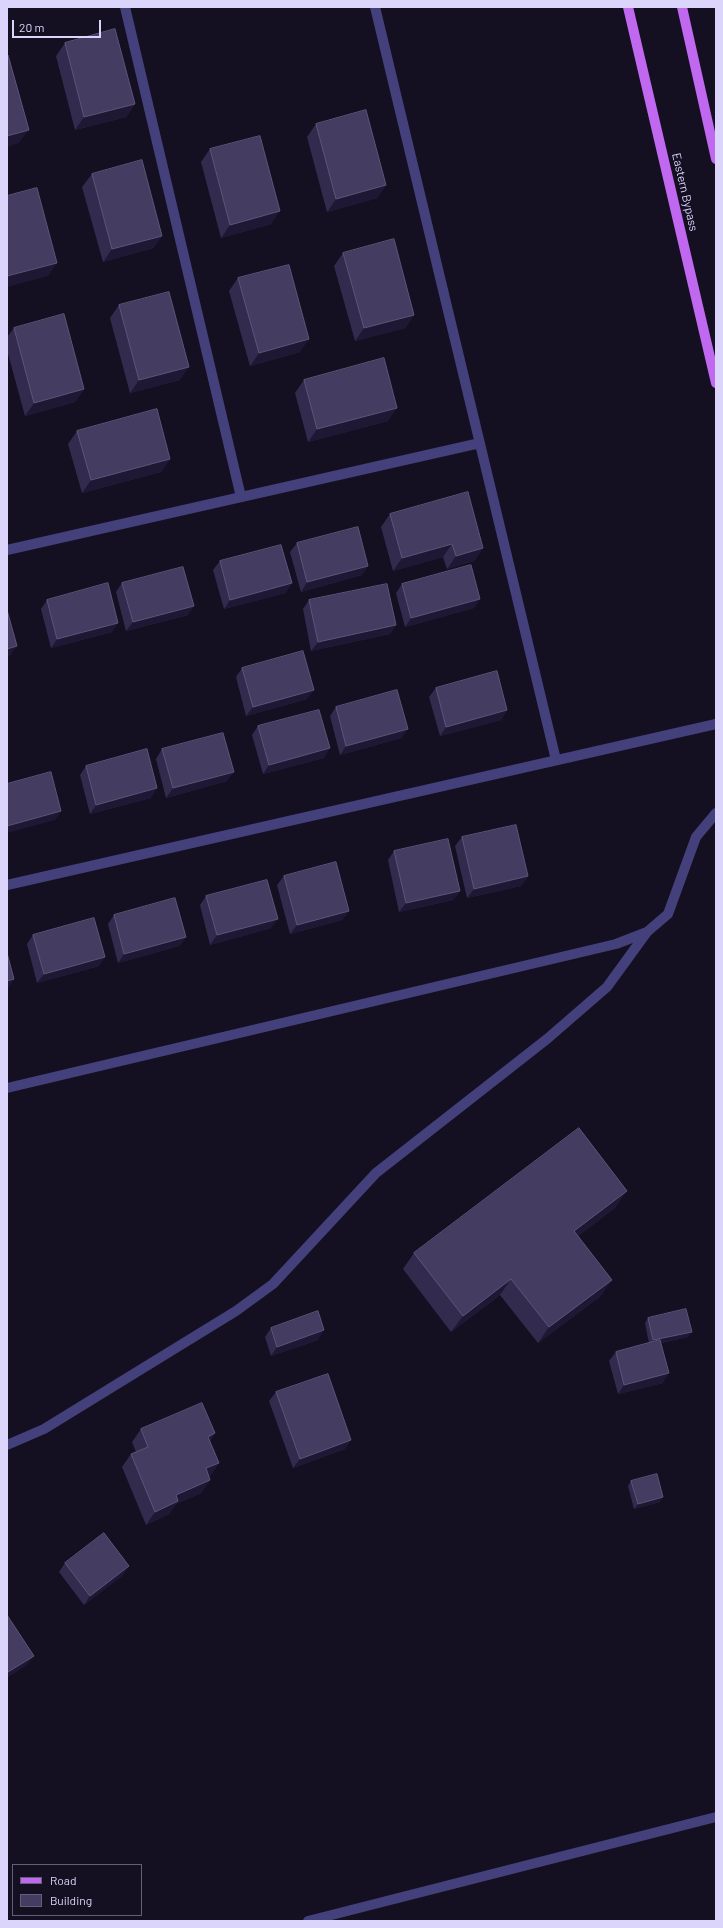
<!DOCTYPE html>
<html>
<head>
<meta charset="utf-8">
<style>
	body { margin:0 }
	#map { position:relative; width:723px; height:1928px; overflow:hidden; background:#141022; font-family:Barlow,sans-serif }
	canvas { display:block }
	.frame { position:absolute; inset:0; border:8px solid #dbd5fb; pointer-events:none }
	.legend { position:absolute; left:12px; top:1864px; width:130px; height:52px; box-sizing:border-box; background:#141022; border:1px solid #645f79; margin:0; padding:5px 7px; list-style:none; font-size:12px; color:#dbd5fb }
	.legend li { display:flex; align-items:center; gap:8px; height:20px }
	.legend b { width:20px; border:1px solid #645f79 }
	.scale { position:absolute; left:12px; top:20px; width:89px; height:18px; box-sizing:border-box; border:2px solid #dbd5fb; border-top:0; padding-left:5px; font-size:12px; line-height:14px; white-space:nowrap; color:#dbd5fb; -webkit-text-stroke:3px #141022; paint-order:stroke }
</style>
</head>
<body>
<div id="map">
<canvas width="723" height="1928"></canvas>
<div class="frame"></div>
<ul class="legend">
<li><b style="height:5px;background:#c068ef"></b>Road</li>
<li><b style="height:11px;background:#453d61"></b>Building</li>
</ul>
<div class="scale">20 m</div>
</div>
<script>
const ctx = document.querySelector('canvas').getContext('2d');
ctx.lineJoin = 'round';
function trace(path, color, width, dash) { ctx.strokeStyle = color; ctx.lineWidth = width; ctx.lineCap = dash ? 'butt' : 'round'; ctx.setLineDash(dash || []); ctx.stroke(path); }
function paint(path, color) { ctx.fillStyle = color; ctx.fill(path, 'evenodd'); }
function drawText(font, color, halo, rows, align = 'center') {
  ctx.font = font + ' Barlow,sans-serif'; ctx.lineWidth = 3; ctx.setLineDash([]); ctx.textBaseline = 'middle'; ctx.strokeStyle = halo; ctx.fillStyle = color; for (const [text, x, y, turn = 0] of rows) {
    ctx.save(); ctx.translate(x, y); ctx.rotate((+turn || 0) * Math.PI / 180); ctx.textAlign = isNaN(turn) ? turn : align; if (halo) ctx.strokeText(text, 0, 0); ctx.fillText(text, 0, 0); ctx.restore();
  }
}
const minor = new Path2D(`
	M125,7L241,497
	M375,7L556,760
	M7,550L480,443
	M7,885L716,724
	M7,1088L616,944L647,932L668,914L696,837L716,813
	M7,1445L44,1429L236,1311L273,1284L376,1173L547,1039L607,987L647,932
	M308,1921L716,1817`);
const major = new Path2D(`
	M628,7L716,383
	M682,7L716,159`);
const wall = new Path2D(`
	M65,43L135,104L126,117L75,130L56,56Z
	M316,124L386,185L377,198L327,212L307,137Z
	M210,149L271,224L221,238L201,162Z
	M92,174L162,236L153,248L103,262L82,187Z
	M343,253L414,315L405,328L355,341L334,266Z
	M238,278L300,352L250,366L229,291Z
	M119,305L180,380L130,393L110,318Z
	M14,328L84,389L75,402L25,416L7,350V337Z
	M304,380L388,421L308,442L295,393Z
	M77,431L170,459L161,472L82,493L68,444Z
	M390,514L483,548L474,561L447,569L443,557L393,571L381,527Z
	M297,543L362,575L301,592L290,552Z
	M220,561L292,583L285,593L224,609L213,570Z
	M122,583L188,615L126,631L116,592Z
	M402,584L474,608L405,627L396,593Z
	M47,600L112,632L51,648L41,609Z
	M309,600L396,625L390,634L311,651L303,609Z
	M242,668L307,699L246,716L236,677Z
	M436,688L507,710L501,720L440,736L429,697Z
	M336,707L408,729L401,738L340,755L330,716Z
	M258,726L324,758L263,774L252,735Z
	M162,749L227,781L166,798L156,759Z
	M86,766L151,798L90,814L80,775Z
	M462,837L528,876L521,886L467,898L455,846Z
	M394,851L460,891L453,900L399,912L388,860Z
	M284,876L349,911L342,920L290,934L277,885Z
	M206,896L271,928L210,945L200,905Z
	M114,915L186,937L179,946L118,963L108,924Z
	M33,935L99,966L37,983L27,944Z
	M616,1207L578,1236L601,1296L538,1343L500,1295L451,1332L403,1269L414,1253Z
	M648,1318L688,1337L661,1343L663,1383L618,1394L609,1361L616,1352L649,1343L645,1323Z
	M271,1328L318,1340L271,1356L265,1337Z
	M276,1392L345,1449L293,1468L269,1401Z
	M141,1429L215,1433L210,1441L219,1463L210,1476H209L210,1480L201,1493L176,1504L169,1514L146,1525L122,1467L131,1454L136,1452L132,1442Z
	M631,1481L660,1502L634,1509L628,1486Z
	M65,1563L123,1575L84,1605L59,1572Z`);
const shadedWall = new Path2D(`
	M135,104L126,117L75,130L84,117Z
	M29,130L19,143L7,147V136Z
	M386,185L377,198L327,212L336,199Z
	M280,211L271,224L221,238L230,225Z
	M162,236L153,248L103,262L112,249Z
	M57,263L48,276L7,287V276Z
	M414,315L405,328L355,341L364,328Z
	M309,339L300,352L250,366L259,353Z
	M189,367L180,380L130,393L139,380Z
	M84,389L75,402L25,416L34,403Z
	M397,408L388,421L308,442L317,429Z
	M170,459L161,472L82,493L91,480Z
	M452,544L443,557L393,571L402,558Z
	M483,548L474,561L447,569L456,556Z
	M368,566L362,575L301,592L307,582Z
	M292,583L285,593L224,609L230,600Z
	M480,599L474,608L405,627L411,618Z
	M194,606L188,615L126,631L133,622Z
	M118,623L112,632L51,648L57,639Z
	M396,625L390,634L311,651L318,642Z
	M17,646L10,656H7V649Z
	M314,690L307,699L246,716L253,707Z
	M507,710L501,720L440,736L446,727Z
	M408,729L401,738L340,755L346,746Z
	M330,748L324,758L263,774L269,765Z
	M234,772L227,781L166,798L173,788Z
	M157,788L151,798L90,814L96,805Z
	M61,811L55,820L7,833V826Z
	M528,876L521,886L467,898L474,889Z
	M460,891L453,900L399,912L406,903Z
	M349,911L342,920L290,934L297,925Z
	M278,919L271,928L210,945L217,935Z
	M186,937L179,946L118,963L124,954Z
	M105,957L99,966L37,983L44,974Z
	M14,979L8,988L7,989V981Z
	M627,1191L616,1207L563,1248L574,1231Z
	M511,1279L500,1295L451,1332L463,1316Z
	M612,1280L601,1296L538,1343L549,1327Z
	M324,1330L318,1340L271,1356L277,1347Z
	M692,1332L688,1337L650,1345L653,1340Z
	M669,1373L663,1383L618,1394L624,1385Z
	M215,1433L206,1446L208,1437Z
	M351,1440L345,1449L293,1468L300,1459Z
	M219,1463L210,1476L197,1481L206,1468Z
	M210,1480L201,1493L176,1504L169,1514L146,1525L155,1512L176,1495Z
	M663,1497L660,1502L634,1509L638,1504Z
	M129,1566L123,1575L84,1605L90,1596Z
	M34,1656L27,1665L7,1678V1674L8,1672Z`);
const building = new Path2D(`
	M115,29L135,104L84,117L65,43Z
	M7,55H8L29,130L7,136Z
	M366,110L386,185L336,199L316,124Z
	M260,136L280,211L230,225L210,149Z
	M142,160L162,236L112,249L92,174Z
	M37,188L57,263L7,276V196Z
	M394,239L414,315L364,328L343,253Z
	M289,265L309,339L259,353L238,278Z
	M169,292L189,367L139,380L119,305Z
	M64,314L84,389L34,403L14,328Z
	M384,358L397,408L317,429L304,380Z
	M157,409L170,459L91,480L77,431Z
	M468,492L483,548L456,556L452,544L402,558L390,514Z
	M358,527L368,566L307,582L297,543Z
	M281,545L292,583L230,600L220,561Z
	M471,565L480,599L411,618L402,584Z
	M183,567L194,606L133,622L122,583Z
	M108,583L118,623L57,639L47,600Z
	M387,584L396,625L318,642L309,600Z
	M7,610L17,646L7,649Z
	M303,651L314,690L253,707L242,668Z
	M497,671L507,710L446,727L436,688Z
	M397,690L408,729L346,746L336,707Z
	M319,710L330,748L269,765L258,726Z
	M223,733L234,772L173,788L162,749Z
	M147,749L157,788L96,805L86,766Z
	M51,772L61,811L7,826V784Z
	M516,825L528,876L474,889L462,837Z
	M448,839L460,891L406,903L394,851Z
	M336,862L349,911L297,925L284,876Z
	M267,880L278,919L217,935L206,896Z
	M175,898L186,937L124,954L114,915Z
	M94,918L105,957L44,974L33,935Z
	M7,953L14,979L7,981Z
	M579,1128L627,1191L574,1231L612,1280L549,1327L511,1279L463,1316L414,1253Z
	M686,1309L692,1332L653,1340L648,1318Z
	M318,1311L324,1330L277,1347L271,1328Z
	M660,1340L669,1373L624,1385L616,1352Z
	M328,1374L351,1440L300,1459L276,1392Z
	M202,1403L215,1433L208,1437L219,1463L206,1468L210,1480L176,1495L178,1501L155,1512L131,1454L148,1447L141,1429Z
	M657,1474L663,1497L638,1504L631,1481Z
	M104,1533L129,1566L90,1596L65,1563Z
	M7,1615L34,1656L8,1672L7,1671Z`);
const streetNames = [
	["Eastern Bypass",685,192,77]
];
trace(minor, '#44407c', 10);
trace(major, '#c068ef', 10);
paint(wall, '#332b4e');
paint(shadedWall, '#1f1835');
paint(building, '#453d61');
trace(building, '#5c5579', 1);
drawText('12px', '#dbd5fb', '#141022', streetNames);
</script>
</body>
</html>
